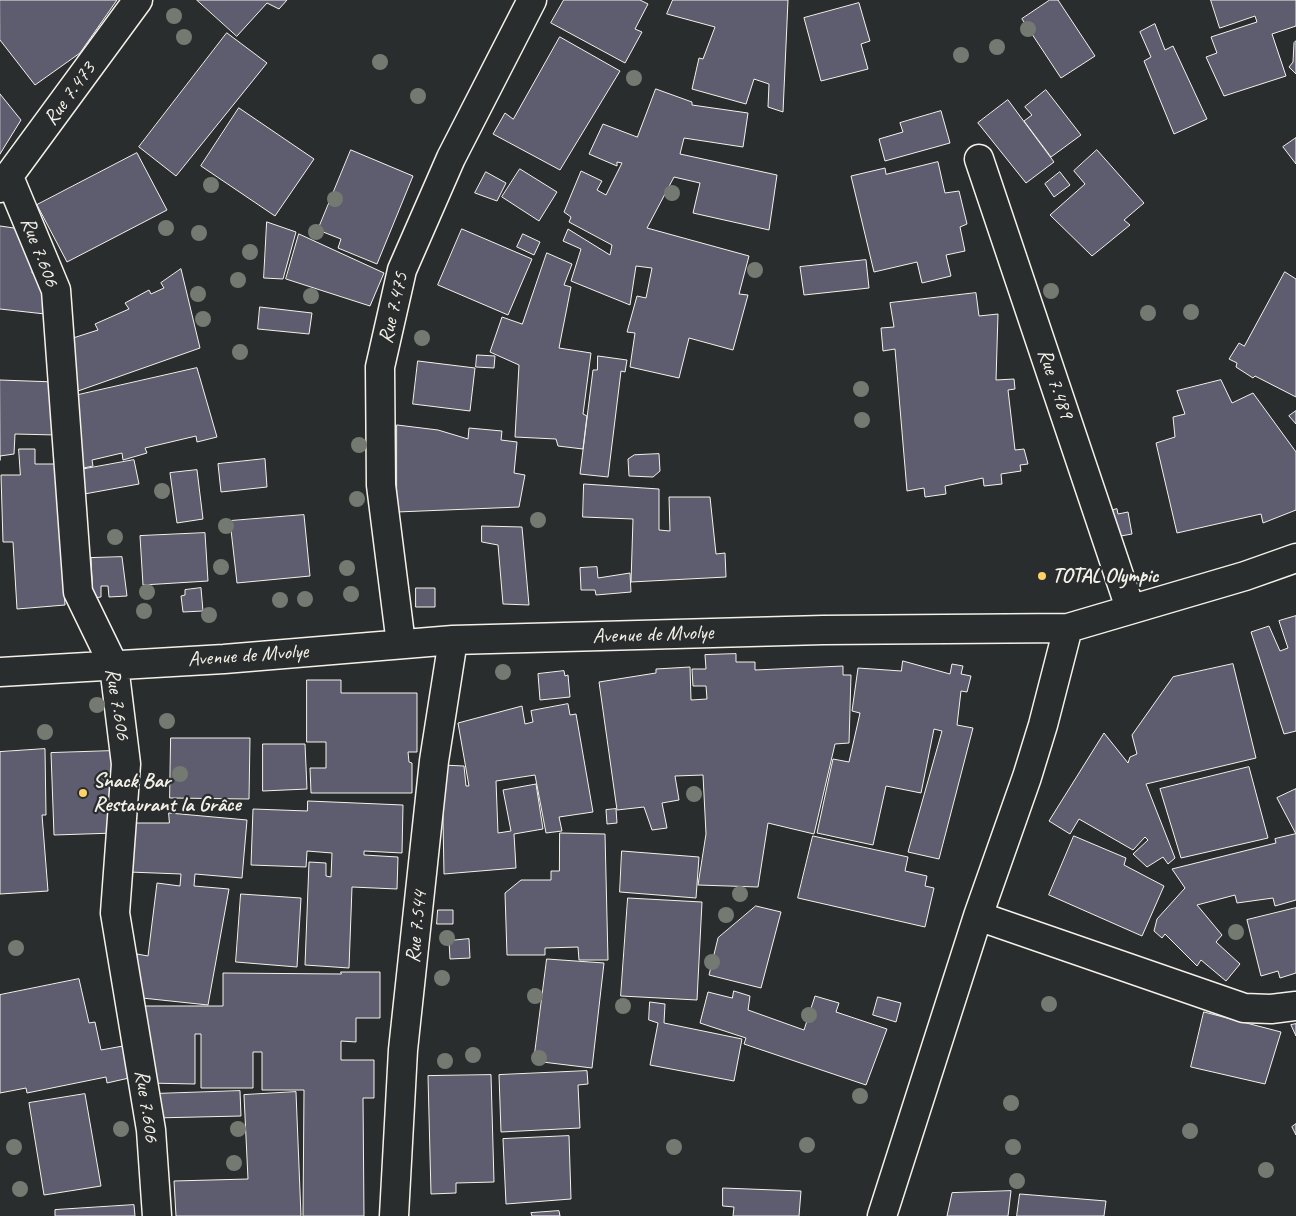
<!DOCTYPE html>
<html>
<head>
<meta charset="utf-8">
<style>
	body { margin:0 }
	canvas { display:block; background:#2a2d2e }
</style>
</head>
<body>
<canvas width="1296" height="1216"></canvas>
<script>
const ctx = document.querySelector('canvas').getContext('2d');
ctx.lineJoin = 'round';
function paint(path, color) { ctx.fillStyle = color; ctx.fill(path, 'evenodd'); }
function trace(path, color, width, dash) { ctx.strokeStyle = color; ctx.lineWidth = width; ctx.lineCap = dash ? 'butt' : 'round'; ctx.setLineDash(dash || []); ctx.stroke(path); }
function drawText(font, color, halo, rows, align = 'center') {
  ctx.font = font + ' Caveat,sans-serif'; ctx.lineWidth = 4.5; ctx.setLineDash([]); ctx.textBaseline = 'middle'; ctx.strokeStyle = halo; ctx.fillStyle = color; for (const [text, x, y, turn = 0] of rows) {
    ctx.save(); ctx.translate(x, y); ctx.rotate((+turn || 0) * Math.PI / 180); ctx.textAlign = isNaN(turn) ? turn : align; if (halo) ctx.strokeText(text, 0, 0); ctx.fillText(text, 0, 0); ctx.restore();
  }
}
const building = new Path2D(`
	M0,0H117L80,53L35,85L0,40Z
	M197,0H287L279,9L267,3L237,36Z
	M564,0H640L648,4L635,29L642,32L625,63L551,23Z
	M673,0H788L783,112L768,107L769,84L754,79L746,104L692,89L699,58L703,59L715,27L667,14Z
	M1050,0H1058L1095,56L1061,78L1022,19Z
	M1211,0H1296V26L1272,34L1286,76L1224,96L1206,57L1217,53L1211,37L1257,22L1255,16L1220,28Z
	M859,3L870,41L861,44L868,69L821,81L804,18Z
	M1155,24L1165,50L1173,46L1207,119L1174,134L1144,61L1151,57L1140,32Z
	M227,33L267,63L176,176L139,147Z
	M560,37L620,71L560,170L493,134L505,113L513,119Z
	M1296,41V74L1289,67L1293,62L1294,43Z
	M656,89L692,102V105L748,113L743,147L684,138L680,154L777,175L769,230L693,213L700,183L674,177L647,228L749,256L739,294L748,295L733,350L689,338L679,378L630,367L635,333L627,332L637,296L646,298L652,268L636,266L630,305L571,281L581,249L563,241L568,229L610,255L612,245L569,222L571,217L564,212L581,171L602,181L597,190L606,195L622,163L617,162V166L589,154L603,124L637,137Z
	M1046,90L1081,135L1051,157L1024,121L1032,115L1025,107Z
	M0,94L21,120L0,154Z
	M1008,100L1054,162L1026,183L978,123Z
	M239,108L314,159L275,216L201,166Z
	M941,111L950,143L885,161L879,139L903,132L900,123Z
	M1296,138V164L1283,147Z
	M351,150L413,176L377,264L338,248L341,239L318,230Z
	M1097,150L1144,203L1124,220L1130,225L1092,256L1050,215L1085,184L1074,171Z
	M137,153L167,210L67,262L37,205Z
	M938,162L945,193L959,191L967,224L960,227L965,251L946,255L951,276L922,283L917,262L874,272L851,176L885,168L886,174Z
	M520,169L557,192L539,221L502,197Z
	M486,172L506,183L497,201L475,193Z
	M1060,172L1070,185L1054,197L1045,184Z
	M267,222L296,232L283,279L264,278Z
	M0,226L28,230L35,243L32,273L41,274L45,314L0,309Z
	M462,229L532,259L508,315L438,285Z
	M299,234L384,273L370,306L286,279Z
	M523,234L540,242L534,255L517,247Z
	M547,253L572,264L564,285L571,287L559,348L591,353L583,414L587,416L583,449L558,446L556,439L515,437L519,365L490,352L502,317L522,324Z
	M866,260L869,288L804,295L800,267Z
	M181,269L200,348L78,391L70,339L98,330L95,324L129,309L125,303L149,290L151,294L164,288L161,283Z
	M1285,272L1296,279V397L1255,376L1253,378L1236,367L1237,363L1229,359L1239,343L1244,346Z
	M976,293L979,316L998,314L996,380L1014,379L1015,389L1008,390L1015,450L1024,449L1028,464L1020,465L1021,471L1001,474L1002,484L984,486L983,478L945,486L946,494L925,497L924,488L907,491L895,349L883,351L881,328L894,327L890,303Z
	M260,307L312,313L309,334L258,329Z
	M477,355L495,356L494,368L476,367Z
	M598,356L627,360L625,372L621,371L608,477L580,474L593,370H597Z
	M418,361L475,368L470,411L413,404Z
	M197,368L217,437L197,442L196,436L145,448L147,453L123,460L122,453L92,460L93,466L74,470L65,398Z
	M0,380L55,382L56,435L15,434L14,454L0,456V460Z
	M1221,380L1232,403L1253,393L1296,452V510L1263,523L1261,514L1177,533L1156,443L1175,437L1173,417L1185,414L1177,391Z
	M1296,411V424L1289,416Z
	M397,425L438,430L468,439L469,428L502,431L501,440L517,442L514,473L525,475L519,507L397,512Z
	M19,449H35V464H56L65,605L17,609L13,542H3L1,475H20Z
	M659,454L660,471L653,477L629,476L628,459L634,455Z
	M265,459L267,487L221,492L218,464Z
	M134,460L139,484L79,495L74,471Z
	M197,470L203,519L177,523L170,473Z
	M584,484L659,489V530L670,531L669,497H710L716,554L725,553L726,577L631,582L633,519L583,517Z
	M1117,509L1118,514L1128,512L1132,534L1104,539L1100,514Z
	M304,515L310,576L237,583L230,521Z
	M482,526L522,527L529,605L503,604L498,545L482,542Z
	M205,533L208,581L143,585L140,536Z
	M122,557L127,596L109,597L108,586H101V597L93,598L91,558Z
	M597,567L598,578L630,573L631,592L596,595L595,590H581L580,568Z
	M201,588L203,611L183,612L181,596L185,595V590Z
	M416,588H435V607H416Z
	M1296,616V731L1284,734L1251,632L1269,626L1280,651L1288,648L1279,621Z
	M736,654V662H755V670L843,666V675H851L849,743L835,744L814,834L768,823L758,887L698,885L706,834L703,775L675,776L679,800L662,803L667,828L652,830L644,807L617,810L599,682L656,673V669L690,667L691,700L707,699L706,686H693L692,669H706L705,655Z
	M903,661L950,674L952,664L963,666L961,674L971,676L967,692L961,691L957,725L973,728L939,859L908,852L942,731L934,729L921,793L886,786L873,845L817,833L833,759L849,762L860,713L852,711L858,668L901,671Z
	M1233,664L1256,758L1146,784L1175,858L1168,864L1163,857L1147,867L1133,854L1148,840L1145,837L1133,850L1079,819L1070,834L1049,821L1104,733L1128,763L1130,757L1137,754L1132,735L1173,677Z
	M564,671L565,676L568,675L570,697L540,700L538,674Z
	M307,680H341V693H417V752H408L409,762L412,763V793H311L310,768H326V742H307Z
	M568,704L570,715L576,714L593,812L559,817L562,831L546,833L535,775L496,781L498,833L511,831L503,790L536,784L543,829L514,834L516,868L444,874L442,765L464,766L466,786H469L458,723L522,706L525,724L533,722L531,711Z
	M171,738H250L249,799L170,798Z
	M263,744H305L307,789L263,791Z
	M45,749L46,815H42L48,891L0,894V752Z
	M112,751L115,833L54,835L51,753Z
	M1249,767L1268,838L1181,858L1160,789Z
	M1296,789V834L1277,798Z
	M308,801L403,805L402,853L364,851V855L398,857L397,889L352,887L349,968L305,965L309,862L326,863V876L331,877L332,853L307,851L306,867L251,865L253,809L307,811Z
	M616,809L617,823L607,824L606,810Z
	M169,813L247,820L242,878L195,874L194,886L229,889L208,1005L133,997L137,954L148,956L157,883L180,886L181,874L129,872L128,823H169Z
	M560,833L605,834L608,960H579L578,947L545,948V955H507L505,893L521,880H551V871H559Z
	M1296,834V900L1275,906L1273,898L1237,903L1235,895L1197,905L1222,935L1216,942L1240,964L1226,981L1201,960L1197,966L1165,934L1162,938L1154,931L1157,919L1185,888L1172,869L1276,843L1275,839Z
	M813,836L908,857L905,871L927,876L925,886L934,888L925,927L798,898Z
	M1074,836L1126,858L1124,865L1164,886L1142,936L1049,895Z
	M622,851L699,857L696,898L620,892Z
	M241,894L301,898L297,967L236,962Z
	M628,898L702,902L697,1000L621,996Z
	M756,906L781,912L761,988L709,975L718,938Z
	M1296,908V973L1280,978L1278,971L1261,976L1247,920Z
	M438,910H453V924H437Z
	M469,939L470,958L450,959L449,941Z
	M547,959L604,963L592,1068L534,1061Z
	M341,972H380V1018H356V1042L341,1041V1060H374V1098H363L364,1216H303L304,1090H262V1052H253V1088H201V1034H195V1084L147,1083L136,1006H223V973L341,974Z
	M79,979L89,1023L95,1022L101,1050L123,1046L129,1078L107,1083L106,1077L27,1093L26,1088L0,1093V995Z
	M734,991L750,996L748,1010L804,1030L815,996L839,1003L836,1012L887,1029L866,1085L744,1044L746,1038L700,1023L708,992L732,998Z
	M878,997L901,1003L896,1022L873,1015Z
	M650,1002L665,1004L664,1023L742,1039L734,1081L650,1065L658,1023L649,1020Z
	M1204,1012L1281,1032L1265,1084L1191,1067Z
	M1296,1024V1036L1291,1025Z
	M587,1071L588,1084L578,1085L580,1128L501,1132L499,1075Z
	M491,1075L494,1182L456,1183V1193L431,1194L428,1076Z
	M240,1091L241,1116L154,1118L153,1094Z
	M296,1092L301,1216H176L174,1181L248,1179L244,1095Z
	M85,1094L101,1186L44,1195L29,1103Z
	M1296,1124V1135L1292,1127Z
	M569,1136L571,1199L506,1204L503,1139Z
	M723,1188L801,1191L799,1216H733L734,1207L723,1206Z
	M1011,1191L1008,1216H947L952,1193Z
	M1020,1194L1106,1201L1104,1216H1017Z
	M134,1205L135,1216H55V1210Z
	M559,1211L560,1216H532L531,1213Z`);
const minor = new Path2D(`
	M979,159L1130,608
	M9,177L56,290L78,592L114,666L126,764L115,913L151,1130L157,1216
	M0,188L138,0
	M401,644L381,485L380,367L402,270L451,158L532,0
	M0,672L224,659L453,640L823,630L1068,628L1245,576L1296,558
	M978,916L1244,1008L1271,1009L1296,1006
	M394,1216L403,1050L434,761L453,640
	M882,1216L978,916L1027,777L1043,725L1068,628`);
const trees = [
	[174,16],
	[1028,29],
	[184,37],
	[997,47],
	[961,55],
	[380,62],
	[634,78],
	[418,96],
	[211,185],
	[672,193],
	[335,199],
	[166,228],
	[316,232],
	[199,233],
	[250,252],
	[755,270],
	[238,280],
	[1051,291],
	[198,294],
	[311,296],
	[1191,312],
	[1148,313],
	[203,319],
	[422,338],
	[240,352],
	[861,389],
	[862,420],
	[359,445],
	[162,491],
	[357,499],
	[538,520],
	[226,526],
	[115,537],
	[221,567],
	[347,568],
	[147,592],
	[351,594],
	[305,599],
	[280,600],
	[144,611],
	[209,615],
	[503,672],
	[97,705],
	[167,721],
	[45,732],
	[180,774],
	[694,794],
	[740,894],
	[726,915],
	[1236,932],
	[447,938],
	[16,948],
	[712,962],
	[442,978],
	[535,996],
	[1049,1004],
	[623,1006],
	[809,1015],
	[473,1055],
	[539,1058],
	[445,1061],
	[860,1096],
	[1011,1103],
	[121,1129],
	[238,1129],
	[1190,1131],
	[807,1145],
	[14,1147],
	[674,1147],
	[1013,1147],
	[234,1163],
	[1266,1170],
	[1017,1181],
	[20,1189]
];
const markers = [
	[1042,576,5,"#ffd166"],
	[83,793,5,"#ffd166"]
];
const streetNames = [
	["Rue 7.473",70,94,-54],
	["Rue 7.606",39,252,69],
	["Rue 7.475",394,308,-77],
	["Rue 7.489",1055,384,71],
	["Avenue de Mvolye",653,635,-2],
	["Avenue de Mvolye",248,656,-4],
	["Rue 7.606",117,704,81],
	["Rue 7.544",417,927,-84],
	["Rue 7.606",146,1106,82]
];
const poiNames = [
	["TOTAL Olympic",1052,576],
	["Snack Bar",93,781],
	["Restaurant la Grâce",93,805]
];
paint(building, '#5d5d6f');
trace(building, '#f4f1e8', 1);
trace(minor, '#f4f1e8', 31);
trace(minor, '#2a2d2e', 28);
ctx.fillStyle = '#747971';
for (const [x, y] of trees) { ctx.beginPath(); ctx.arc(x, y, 8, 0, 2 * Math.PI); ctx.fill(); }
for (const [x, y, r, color] of markers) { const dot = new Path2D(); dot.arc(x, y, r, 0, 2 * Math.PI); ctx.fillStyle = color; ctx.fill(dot); trace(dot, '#2a2d2e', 2); }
drawText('21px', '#f4f1e8', '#2a2d2e', streetNames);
drawText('bold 21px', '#f4f1e8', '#2a2d2e', poiNames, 'left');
</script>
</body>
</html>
